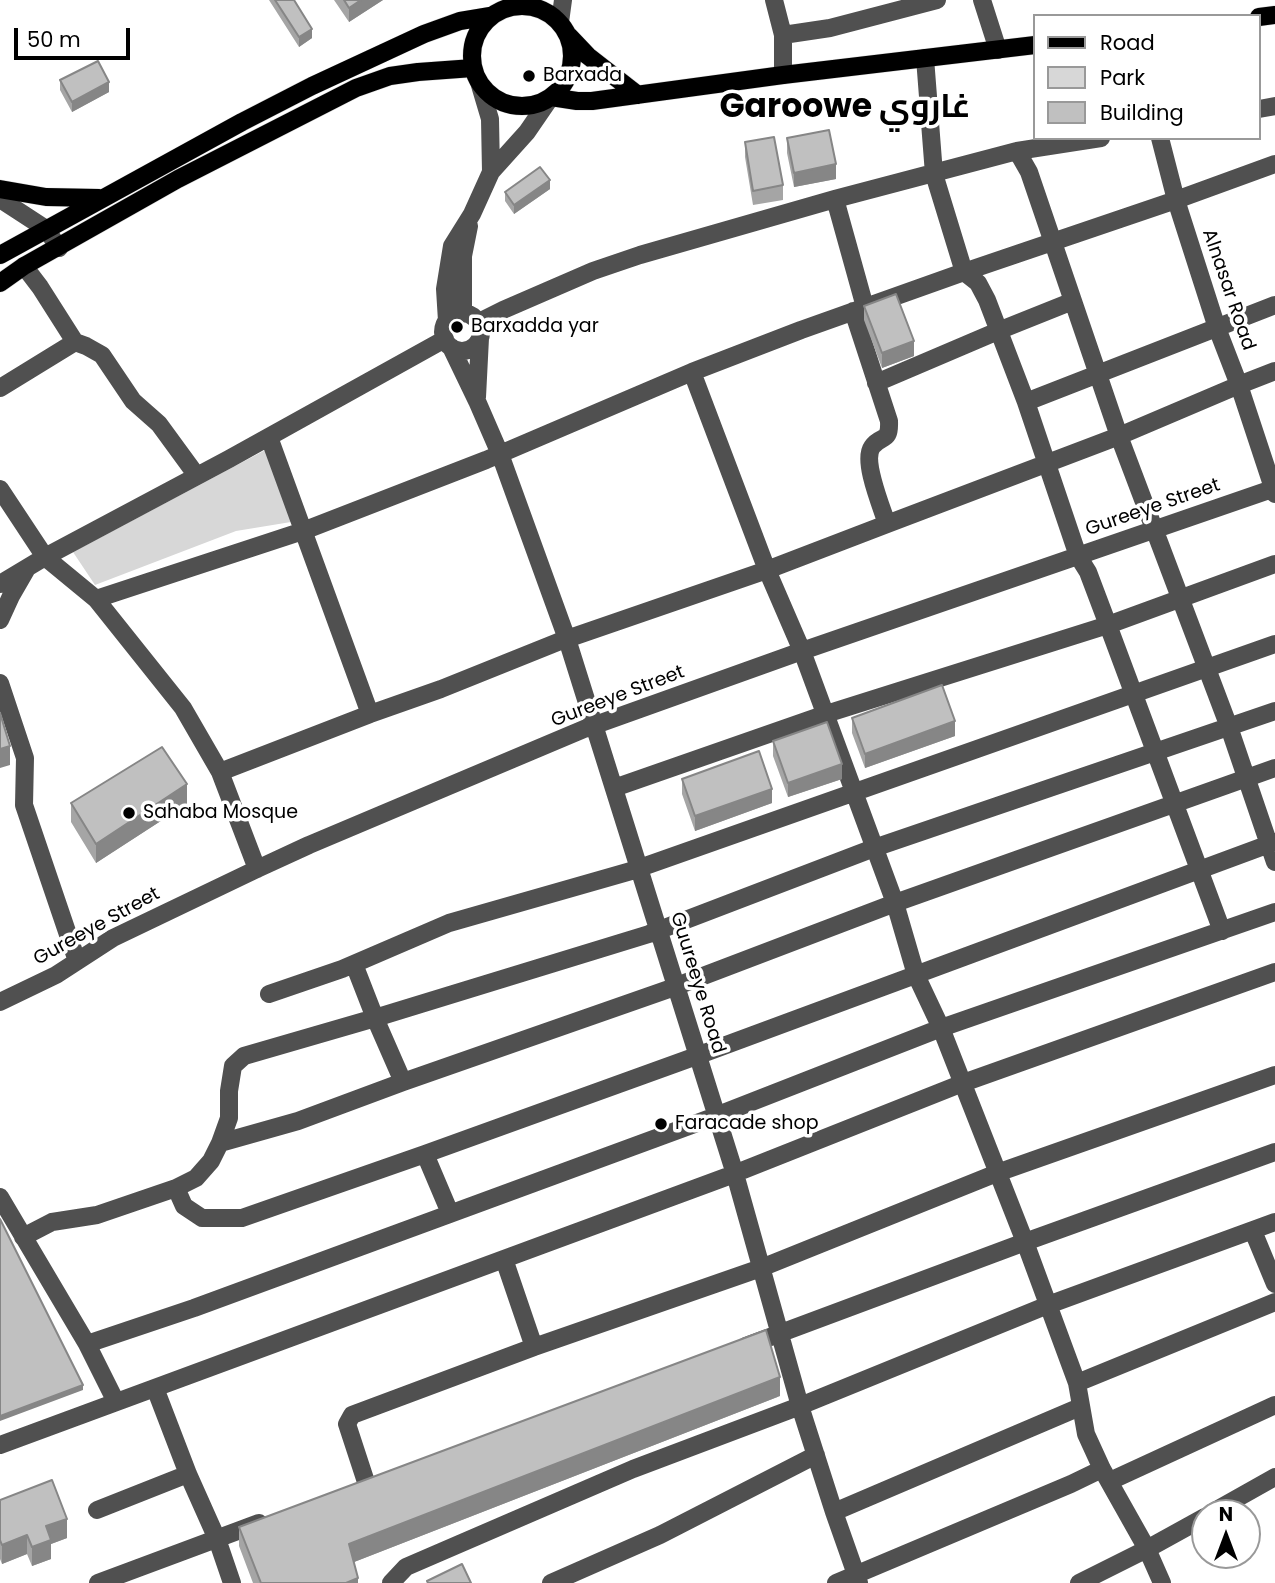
<!DOCTYPE html>
<html>
<head>
<meta charset="utf-8">
<style>
	body { margin:0 }
	#map { position:relative; width:1275px; height:1583px; overflow:hidden; background:#fff; font-family:Poppins,sans-serif }
	canvas { display:block }
	.legend { position:absolute; left:1033px; top:14px; width:228px; height:126px; box-sizing:border-box; background:#fff; border:2px solid #999; margin:0; padding:9px 12px; list-style:none; font-size:21px; color:#000 }
	.legend li { display:flex; align-items:center; gap:14px; height:35px }
	.legend b { width:35px; border:2px solid #999 }
	.north { position:absolute; left:1191px; top:1499px; width:70px; height:70px; box-sizing:border-box; background:#fff; border:2px solid #999; border-radius:50%; rotate:0deg; font-size:19px; font-weight:700; line-height:28px; text-align:center; color:#000 }
	.north::after { content:''; display:block; margin:auto; width:24px; height:32px; background:#000; clip-path:polygon(50% 0,100% 100%,50% 72%,0 100%) }
	.scale { position:absolute; left:14px; top:28px; width:116px; height:32px; box-sizing:border-box; border:4px solid #000; border-top:0; padding-left:9px; font-size:21px; line-height:24px; white-space:nowrap; color:#000; -webkit-text-stroke:5px #fff; paint-order:stroke }
</style>
</head>
<body>
<div id="map">
<canvas width="1275" height="1583"></canvas>
<ul class="legend">
<li><b style="height:9px;background:#000"></b>Road</li>
<li><b style="height:19px;background:#d7d7d7"></b>Park</li>
<li><b style="height:19px;background:#c0c0c0"></b>Building</li>
</ul>
<div class="north">N</div>
<div class="scale">50 m</div>
</div>
<script>
const ctx = document.querySelector('canvas').getContext('2d');
ctx.lineJoin = 'round';
function paint(path, color) { ctx.fillStyle = color; ctx.fill(path, 'evenodd'); }
function trace(path, color, width, dash) { ctx.strokeStyle = color; ctx.lineWidth = width; ctx.lineCap = dash ? 'butt' : 'round'; ctx.setLineDash(dash || []); ctx.stroke(path); }
function drawText(font, color, halo, rows, align = 'center') {
  ctx.font = font + ' Poppins,Cairo,sans-serif'; ctx.lineWidth = 7; ctx.setLineDash([]); ctx.textBaseline = 'middle'; ctx.strokeStyle = halo; ctx.fillStyle = color; for (const [text, x, y, turn = 0] of rows) {
    ctx.save(); ctx.translate(x, y); ctx.rotate((+turn || 0) * Math.PI / 180); ctx.textAlign = isNaN(turn) ? turn : align; if (halo) ctx.strokeText(text, 0, 0); ctx.fillText(text, 0, 0); ctx.restore();
  }
}
const green = new Path2D(`
	M271,447L291,522L236,531L95,585L73,552Z`);
const minor = new Path2D(`
	M774,0L783,35V75
	M982,0L998,50
	M510,7L513,0
	M560,22L563,0
	M783,35L830,28L937,0
	M925,58L934,174L964,272L978,283L987,300L1026,402L1078,556L1088,572L1108,625L1222,931
	M479,82L490,119L491,172
	M1259,109L1275,106
	M1160,138L1176,200L1217,328L1239,385L1275,494
	M1017,151L1029,172L1119,436L1229,727L1275,862
	M0,199L46,229L59,248
	M835,199L865,307
	M24,266L40,287L75,342
	M853,311L889,421C890,444 881,434 872,447C862,461 882,508 887,524
	M463,313V256L469,226
	M443 332a19 19 0 1 1 38 0a19 19 0 1 1-38 0Z
	M447,321L445,289L452,246L472,214L491,172L527,132L551,97
	M479,322L503,310L593,271L640,255L835,199L1017,151L1101,138
	M451,347L477,401L500,454L567,639L735,1174L800,1406L834,1512L859,1583
	M692,372L767,570L802,651L895,903L916,975L941,1028L1025,1242L1077,1383L1086,1434L1102,1469L1147,1549L1162,1583
	M876,383L998,331L1073,301
	M0,388L75,342L86,346L102,355L133,401L159,424L197,476
	M477,397L480,338
	M1026,402L1275,305
	M269,437L370,714
	M0,489L45,557L96,599L183,708L220,772L257,869
	M0,584L45,557L229,459L445,339
	M96,599L303,531L486,460L692,372L801,330L964,272L1176,200L1275,164
	M0,620L11,596L26,570
	M0,683L25,758L24,805L77,961
	M220,772L370,714L441,689L558,642L767,570L887,524L1119,436L1239,385L1275,371
	M614,788L826,714L1108,625L1275,564
	M354,964L375,1018L403,1082
	M269,994L342,969L449,923L631,871L1275,644
	M0,1002L56,975L113,938L257,869L309,845L584,729L802,651L1275,488
	M220,1143L298,1121L403,1082L669,989L895,903L1275,768
	M425,1154L450,1213
	M176,1188L184,1206L202,1218H242L425,1154L691,1058L1275,842
	M0,1197L87,1344L116,1402
	M1253,1231L1275,1284
	M23,1237L52,1222L97,1215L176,1188L196,1178L211,1161L220,1143L229,1118V1091L233,1066L244,1056L375,1018L649,934L874,848L1275,711
	M504,1259L534,1347
	M87,1344L194,1308L708,1119L941,1028L1275,912
	M746,1346L1025,1242L1275,1152
	M1077,1383L1275,1302
	M155,1388L188,1474L217,1539L232,1583
	M0,1445L726,1177L963,1083L1275,972
	M1110,1481L1275,1405
	M366,1482L347,1424L352,1415L534,1347L761,1268L997,1173L1275,1075
	M97,1510L188,1474
	M834,1512L1080,1407
	M1211,1513L1275,1477
	M98,1583L259,1523
	M391,1583L406,1567L633,1469L800,1406L1048,1305L1275,1222
	M551,1583L660,1535L816,1455
	M836,1583L1071,1484L1102,1469
	M1079,1583L1147,1549L1205,1517`);
const major = new Path2D(`
	M472 56a50 50 0 1 1 100 0a50 50 0 1 1-100 0Z
	M1259,17L1275,15
	M569,36L588,56L638,95
	M551,97L577,101H592L783,75L1035,45
	M0,189L46,197L99,198
	M0,255L242,122L312,86L424,34L460,21L490,16
	M0,283L24,266L178,179L356,88L390,76L418,72L473,68`);
const wall = new Path2D(`
	M269,0H294L312,38L299,47Z
	M334,0H383L349,22Z
	M60,80L109,92L72,112L60,90Z
	M787,138L836,179L794,187L787,153Z
	M745,142L783,185V200L753,205L745,157Z
	M550,189L514,214L505,201V192Z
	M864,306L914,356L882,368L864,320Z
	M852,718L955,736L865,768L852,733Z
	M773,741L842,779L788,797L773,756Z
	M682,779L772,803L695,831L682,794Z
	M71,803L187,804L96,863L71,822Z
	M780,1396L354,1562L358,1583H253L239,1546V1527Z
	M0,1500L67,1538L51,1544V1559L32,1566L27,1554L2,1564L0,1559Z`);
const shadedWall = new Path2D(`
	M361,0H383L349,22V8Z
	M312,29V38L299,47V37Z
	M109,82V92L72,112V102Z
	M836,164V179L794,187V173Z
	M550,180V189L514,214V205Z
	M914,341V356L882,368V353Z
	M955,721V736L865,768V754Z
	M10,746V765L0,768V749Z
	M842,764V779L788,797V783Z
	M187,784V804L96,863V844Z
	M772,789V803L695,831V816Z
	M780,1377V1396L349,1564V1544Z
	M83,1385V1390L0,1421V1416Z
	M67,1519V1538L51,1544V1559L32,1566V1547L46,1526Z
	M27,1535V1554L2,1564V1545Z
	M358,1578V1583H346Z`);
const building = new Path2D(`
	M275,0H294L312,29L299,37Z
	M344,0H361L349,8Z
	M98,61L109,82L72,102L60,80Z
	M829,130L836,164L794,173L787,138Z
	M774,137L783,185L753,191L745,142Z
	M540,167L550,180L514,205L505,192Z
	M896,294L914,341L882,353L864,306Z
	M942,685L955,721L865,754L852,718Z
	M0,713L10,746L0,749Z
	M827,722L842,764L788,783L773,741Z
	M162,747L187,784L96,844L71,803Z
	M759,751L772,789L695,816L682,779Z
	M0,1219L83,1385L0,1416Z
	M766,1330L780,1377L349,1544L358,1578L346,1583H261L239,1527Z
	M52,1480L67,1519L46,1526L51,1540L32,1547L27,1535L2,1545L0,1540V1500Z
	M462,1564L471,1583H428L427,1581Z`);
const markers = [
	[529,76,7,"#000"],
	[457,327,7,"#000"],
	[129,813,7,"#000"],
	[661,1124,7,"#000"]
];
const poiNames = [
	["Barxada",543,76],
	["Barxadda yar",471,327],
	["Sahaba Mosque",143,813],
	["Faracade shop",675,1124]
];
const streetNames = [
	["Alnasar Road",1228,290,71],
	["Gureeye Street",1153,508,-19],
	["Gureeye Street",618,697,-21],
	["Gureeye Street",97,927,-29],
	["Guureeye Road",697,983,73]
];
const townNames = [
	["Garoowe غاروي",845,109]
];
paint(green, '#d7d7d7');
trace(major, '#dbdbdb', 19);
trace(minor, '#505050', 18);
trace(major, '#000', 18);
paint(wall, '#a5a5a5');
paint(shadedWall, '#868686');
paint(building, '#c0c0c0');
trace(building, '#868686', 2);
for (const [x, y, r, color] of markers) { const dot = new Path2D(); dot.arc(x, y, r, 0, 2 * Math.PI); ctx.fillStyle = color; ctx.fill(dot); trace(dot, '#fff', 2.5); }
drawText('19px', '#000', '#fff', poiNames, 'left');
drawText('19px', '#000', '#fff', streetNames);
drawText('bold 33px', '#000', '#fff', townNames);
</script>
</body>
</html>
